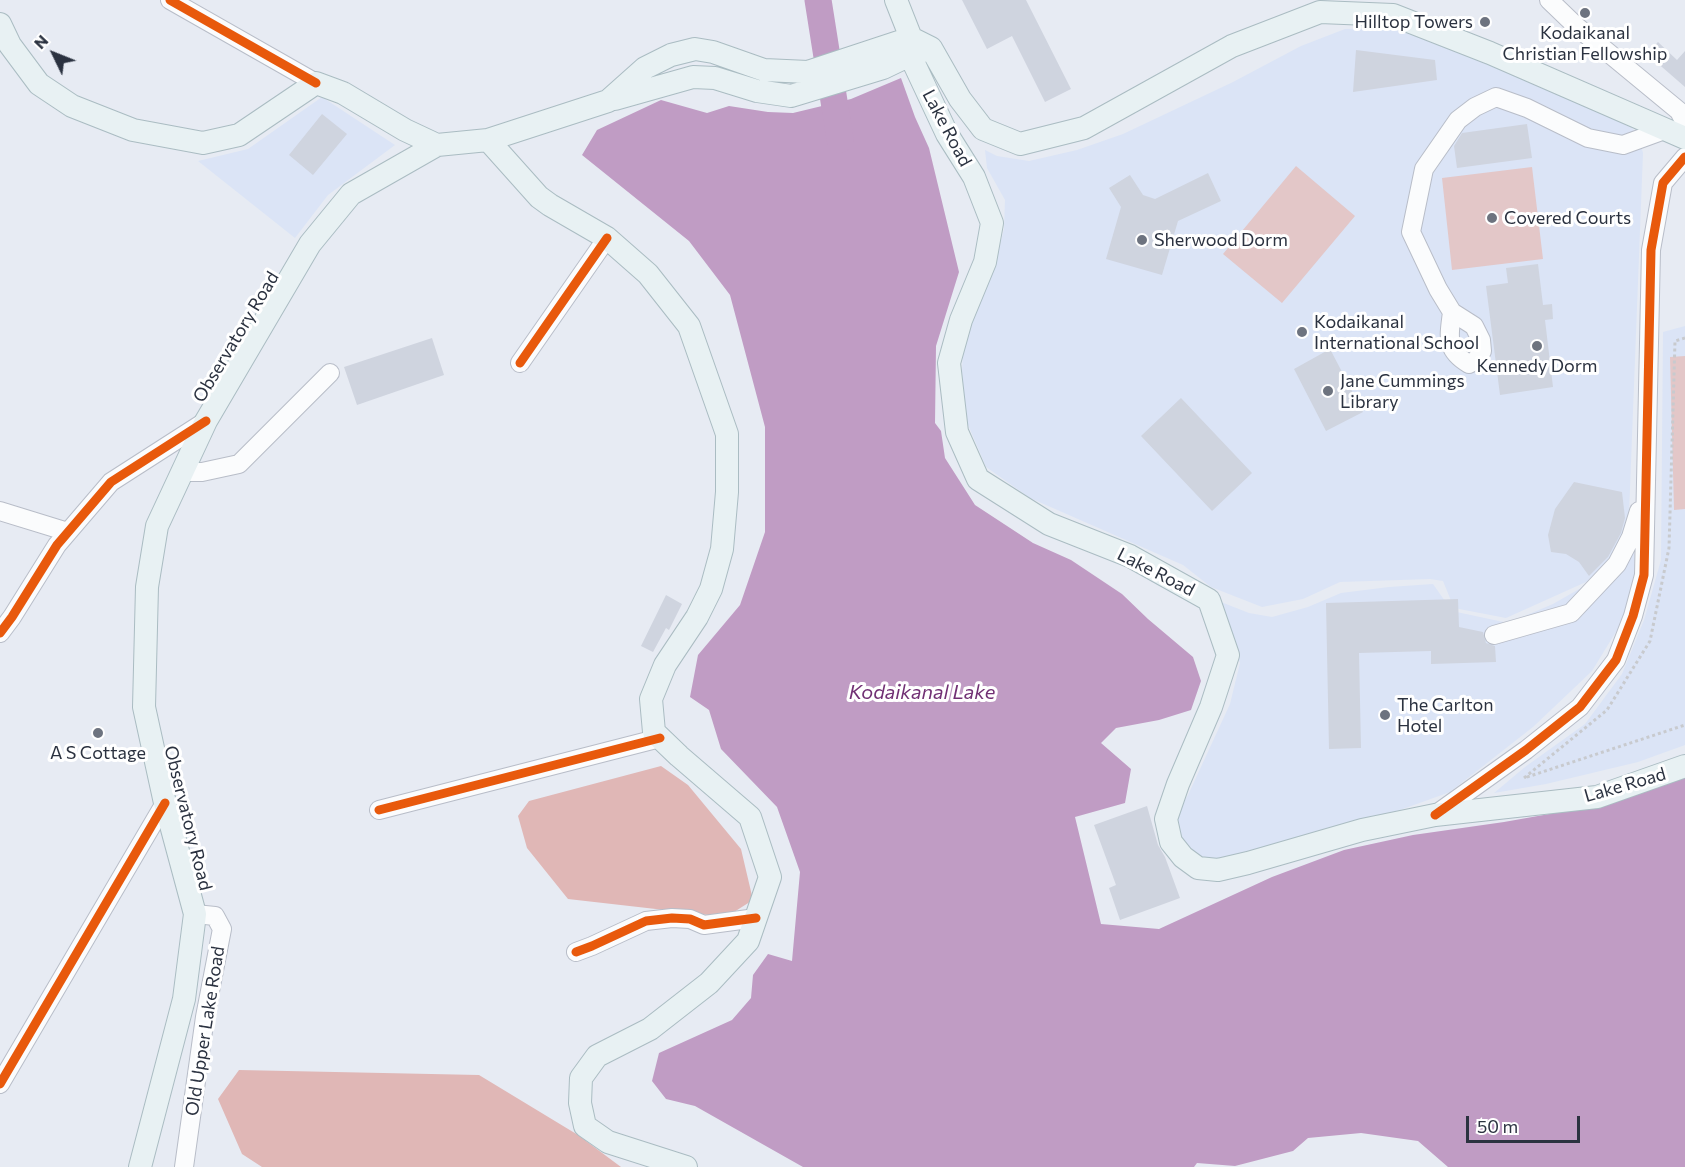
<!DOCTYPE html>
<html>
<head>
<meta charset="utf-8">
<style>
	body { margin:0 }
	#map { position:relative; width:1685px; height:1167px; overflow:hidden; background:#e7ebf3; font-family:Commissioner,sans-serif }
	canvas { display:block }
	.north { position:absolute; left:24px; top:24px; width:60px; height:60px; -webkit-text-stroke:4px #fff; paint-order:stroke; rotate:313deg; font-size:16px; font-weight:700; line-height:24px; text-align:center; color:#2b3240 }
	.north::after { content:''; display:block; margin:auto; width:21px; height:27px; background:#2b3240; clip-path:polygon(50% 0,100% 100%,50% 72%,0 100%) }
	.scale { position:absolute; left:1466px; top:1116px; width:114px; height:27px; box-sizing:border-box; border:3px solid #2b3240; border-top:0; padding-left:8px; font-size:18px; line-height:21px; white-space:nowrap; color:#2b3240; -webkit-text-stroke:4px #fff; paint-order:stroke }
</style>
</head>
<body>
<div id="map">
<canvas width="1685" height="1167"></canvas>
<div class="north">N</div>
<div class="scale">50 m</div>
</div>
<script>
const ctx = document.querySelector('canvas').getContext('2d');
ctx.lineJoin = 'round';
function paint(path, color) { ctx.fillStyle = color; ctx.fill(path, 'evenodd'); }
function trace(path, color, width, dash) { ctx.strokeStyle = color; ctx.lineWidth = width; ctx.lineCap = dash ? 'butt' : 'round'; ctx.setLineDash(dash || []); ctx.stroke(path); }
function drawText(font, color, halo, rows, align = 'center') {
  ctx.font = font + ' Commissioner,sans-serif'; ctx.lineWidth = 6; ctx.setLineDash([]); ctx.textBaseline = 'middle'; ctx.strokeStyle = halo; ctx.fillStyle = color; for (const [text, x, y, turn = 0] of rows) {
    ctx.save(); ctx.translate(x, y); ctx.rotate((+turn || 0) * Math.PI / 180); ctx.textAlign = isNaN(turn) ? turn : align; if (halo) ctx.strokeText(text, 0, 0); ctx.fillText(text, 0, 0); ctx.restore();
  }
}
const built = new Path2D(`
	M1405,28L1535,81L1632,128L1638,134L1643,153L1629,514L1621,543L1610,563L1586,582L1506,618L1454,608L1443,581L1430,579L1340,582L1303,599L1262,607L1211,587L1183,565L1030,498L986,467L966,420L962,373L963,347L995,264L1004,229L1005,200L987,168L985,150L997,156L1029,161L1077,150L1123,134L1233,82L1301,46L1345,29Z
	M322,97L395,145L328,195L295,238L198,161L248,149Z
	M1685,326V745L1638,762L1546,784L1494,793L1525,767L1585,724L1622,674L1644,620L1661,560L1663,332Z
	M1634,548L1635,582L1625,617L1592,671L1533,727L1450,792L1389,814L1219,859L1195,858L1184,842L1174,818L1188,795L1230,704L1240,663L1221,602L1249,613L1272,617L1308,607L1341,593L1389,587L1433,584L1452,611L1508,623L1553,604L1581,588Z`);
const green = new Path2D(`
	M1296,166L1355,216L1282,303L1223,254Z
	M1532,167L1543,259L1452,270L1442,178Z
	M1685,356V509L1674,510L1670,357Z`);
const forest = new Path2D(`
	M661,766L688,785L741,849L753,900L726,917L568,899L527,848L518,816L529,801Z
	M239,1070L479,1075L578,1135L621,1167H262L242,1154L218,1099Z`);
const water = new Path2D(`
	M901,78L915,117L929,148L959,272L936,346L935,423L941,431L945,458L975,505L1033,543L1071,560L1122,594L1148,619L1193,657L1201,681L1191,710L1159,720L1116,728L1101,743L1131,769L1125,803L1075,817L1101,924L1159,929L1272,877L1344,850L1413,835L1504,822L1600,805L1685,775V1167H1448L1418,1141L1361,1133L1308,1138L1293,1151L1235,1166L1197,1163L1194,1167H803L695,1106L666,1099L652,1081L659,1053L732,1020L751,998L753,975L768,954L792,961L800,872L777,807L721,749L709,710L690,697L698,655L740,605L765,532V427L730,295L689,241L582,155L597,130L661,100L707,113L729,106L768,112L793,113L851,99Z`);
const river = new Path2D(`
	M818,0L840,139`);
const building = new Path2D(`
	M962,0H1026L1071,89L1045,102L1012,36L987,49Z
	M1658,42L1677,60L1685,51V87L1647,54Z
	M1356,50L1435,60L1437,80L1353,92Z
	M322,114L347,134L313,175L289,155Z
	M1527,124L1532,158L1457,168L1454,146L1462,133Z
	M1208,173L1221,201L1178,221L1162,275L1106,259L1121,207L1109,188L1130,175L1143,195L1155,199Z
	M1538,264L1543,305L1552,304L1553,319L1545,320L1553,387L1500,395L1486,286L1508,283L1506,268Z
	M432,338L444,375L357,405L344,367Z
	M1330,349L1363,412L1326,431L1294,369Z
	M1181,398L1252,473L1212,511L1141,436Z
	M1574,482L1622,492L1625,518L1621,533L1608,557L1589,576L1579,562L1566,554L1551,552L1548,535L1555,509Z
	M666,595L682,604L669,630L666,628L653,652L641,646Z
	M1458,599L1459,627L1483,632L1486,643L1495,646L1496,662L1431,664V651L1359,653L1361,748L1329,749L1326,603Z
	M1147,806L1158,845L1165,857L1180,898L1120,920L1109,888L1116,885L1094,825Z`);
const path = new Path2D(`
	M1685,338L1675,341L1669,548L1650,641L1607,710L1524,778L1685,725`);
const minor = new Path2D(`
	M170,0L316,83
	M1549,0L1576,26L1679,111L1685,123
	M1452,312C1449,337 1445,350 1469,364L1476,360L1482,351L1481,340L1474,326L1452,312L1438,289L1411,232L1424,169L1458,120L1475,107L1496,97L1527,108L1588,138L1623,145L1667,129
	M520,363L607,238
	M181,472H202L239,464L330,373
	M0,511L68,532
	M0,633L12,617L57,545L111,482L206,421
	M1494,635L1571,613L1617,564L1631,537L1639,511
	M379,810L660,738
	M1435,815L1526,750L1580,707L1616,660L1633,616L1644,575L1651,250L1663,183L1685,157
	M576,952L592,946L646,921L672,918L690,919L704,925L756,918
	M0,1084L165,803
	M184,1167L205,1017L222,929L215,916L195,914`);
const major = new Path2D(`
	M896,0L911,38L910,55L947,134L974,177L992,223L985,262L961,320L949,363L957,432L978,479L1049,524L1130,556L1209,600L1228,655L1211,707L1178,784L1166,819L1171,842L1183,857L1198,868L1218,870L1248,863L1362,830L1435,815L1597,797L1685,766
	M0,24L10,45L39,84L72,106L133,130L203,143L239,135L316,83L343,93L405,130L437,145
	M911,38L931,48L960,99L983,129L1020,144L1084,128L1232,46L1320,12L1393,15L1490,53L1685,138
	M615,99L693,77L715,78L757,91L791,96L883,68L910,55L923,51
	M488,140L539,197L550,205L607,238L648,274L689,326L727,434V492L722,549L711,589L697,617L665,665L651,699L654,732L679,756L750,817L770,877L748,941L709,983L650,1029L597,1056L581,1078L580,1103L585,1126L608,1142L686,1167
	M140,1167L184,999L195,914L165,803L144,707L147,587L157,526L206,421L310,244L351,194L437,145L488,140L608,101L645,68L671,55L695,49L713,52L764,70L808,72L911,38`);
const cycleway = new Path2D(`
	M170,0L316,83
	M520,363L607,238
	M0,633L12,617L57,545L111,482L206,421
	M379,810L660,738
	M1435,815L1526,750L1580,707L1616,660L1633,616L1644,575L1651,250L1663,183L1685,157
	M576,952L592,946L646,921L672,918L690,919L704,925L756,918
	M0,1084L165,803`);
const markers = [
	[1585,13,6,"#6d737f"],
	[1485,22,6,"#6d737f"],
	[1492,218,6,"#6d737f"],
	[1142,240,6,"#6d737f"],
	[1302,332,6,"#6d737f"],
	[1537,346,6,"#6d737f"],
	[1328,391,6,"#6d737f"],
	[1385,715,6,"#6d737f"],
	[98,733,6,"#6d737f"]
];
const poiNames = [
	["Hilltop Towers",1473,22,"right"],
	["Kodaikanal",1585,33,"center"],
	["Christian Fellowship",1585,54,"center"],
	["Covered Courts",1504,218],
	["Sherwood Dorm",1154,240],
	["Kodaikanal",1314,322],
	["International School",1314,343],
	["Kennedy Dorm",1537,366,"center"],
	["Jane Cummings",1340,381],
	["Library",1340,402],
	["The Carlton",1397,705],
	["Hotel",1397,726],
	["A S Cottage",98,753,"center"]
];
const streetNames = [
	["Lake Road",947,128,62],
	["Observatory Road",236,337,-59],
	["Lake Road",1156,572,27],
	["Lake Road",1625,785,-16],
	["Observatory Road",188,818,76],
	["Old Upper Lake Road",205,1031,-81]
];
const waterNames = [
	["Kodaikanal Lake",922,692]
];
paint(built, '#dbe4f6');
paint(green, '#e3c7c8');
paint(forest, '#e0b7b6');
paint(water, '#c09cc4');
trace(river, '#c09cc4', 27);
paint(building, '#cfd4df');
trace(minor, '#b8bdc8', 20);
trace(major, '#aabcc2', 24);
trace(path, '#c8cace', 3, [3, 3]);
trace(minor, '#fbfcfd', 18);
trace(major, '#e8f1f3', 22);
trace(cycleway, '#e8590c', 9);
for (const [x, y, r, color] of markers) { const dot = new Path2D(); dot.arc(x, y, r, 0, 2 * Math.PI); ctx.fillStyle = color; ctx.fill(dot); trace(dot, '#fff', 2); }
drawText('18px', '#2b3240', '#fff', poiNames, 'left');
drawText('18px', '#2b3240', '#fff', streetNames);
drawText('italic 20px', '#713074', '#fff', waterNames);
</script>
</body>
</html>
